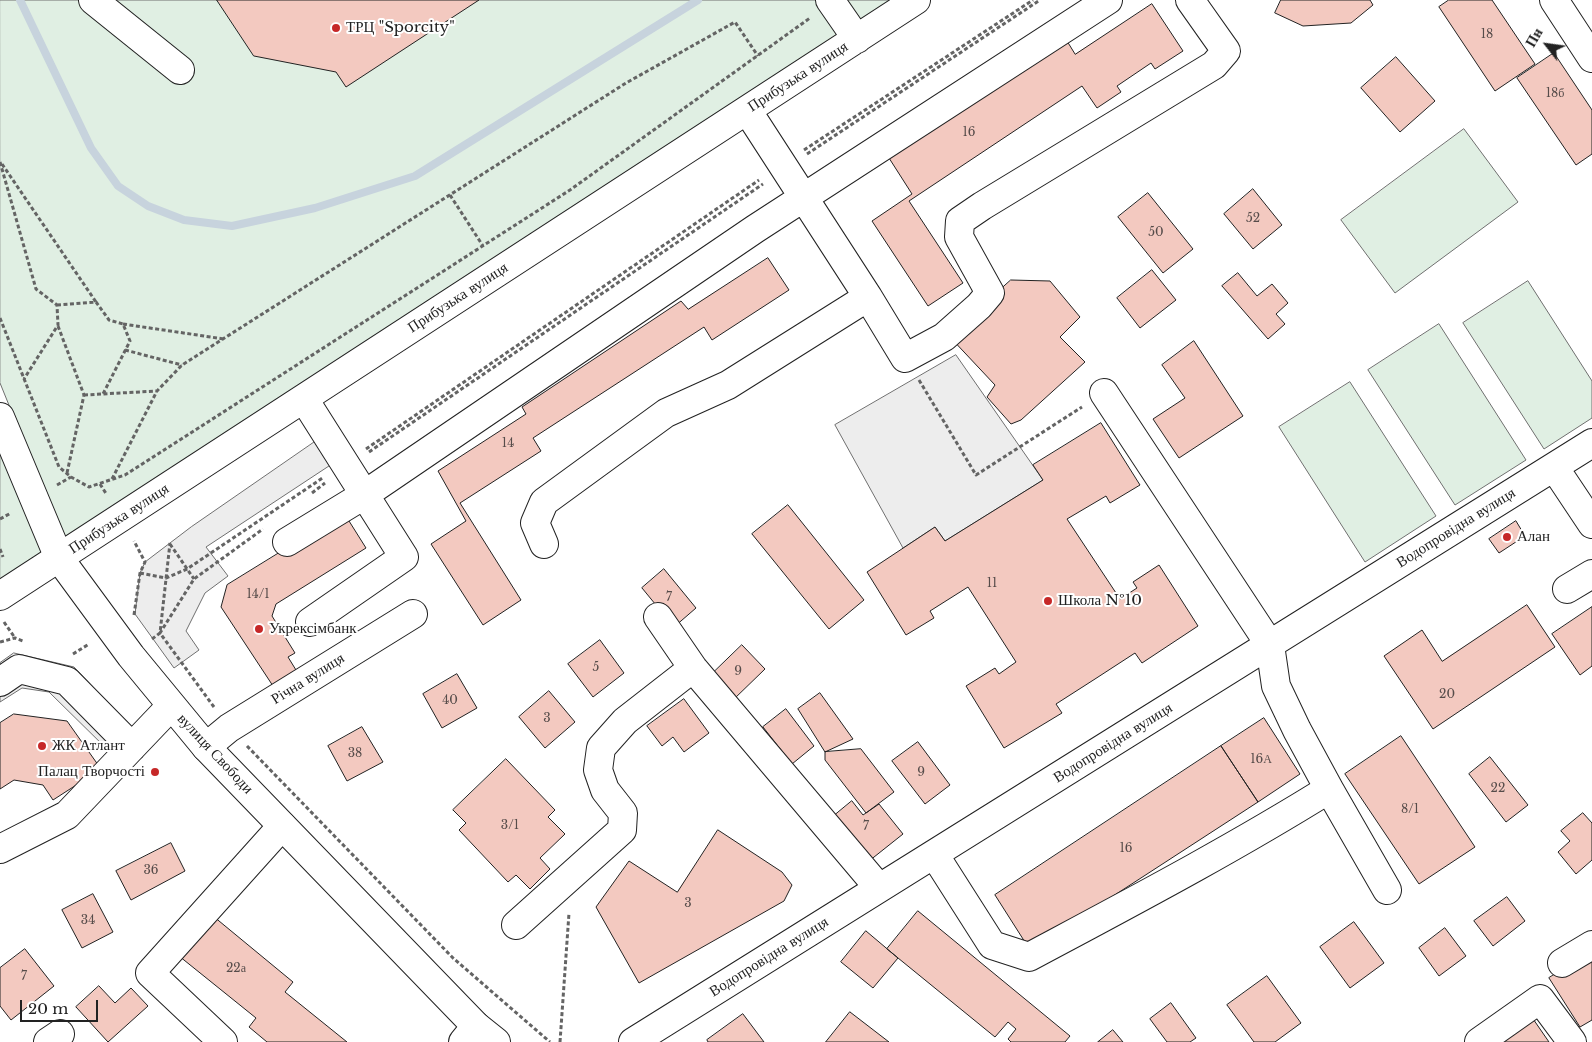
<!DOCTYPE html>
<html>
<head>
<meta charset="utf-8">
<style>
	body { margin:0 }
	#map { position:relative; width:1592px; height:1042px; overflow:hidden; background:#fff; font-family:"Libre Baskerville",serif }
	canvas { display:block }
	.north { position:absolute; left:1522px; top:20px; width:50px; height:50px; -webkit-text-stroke:4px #fff; paint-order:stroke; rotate:300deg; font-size:14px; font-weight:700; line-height:20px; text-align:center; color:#222 }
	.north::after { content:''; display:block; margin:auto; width:18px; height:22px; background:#222; clip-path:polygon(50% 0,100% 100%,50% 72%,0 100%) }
	.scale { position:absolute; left:20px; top:1000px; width:78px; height:22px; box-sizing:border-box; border:2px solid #222; border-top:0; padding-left:6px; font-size:15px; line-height:18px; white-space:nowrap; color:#222; -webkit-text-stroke:4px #fff; paint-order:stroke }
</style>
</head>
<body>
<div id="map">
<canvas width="1592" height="1042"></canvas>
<div class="north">Пн</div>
<div class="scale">20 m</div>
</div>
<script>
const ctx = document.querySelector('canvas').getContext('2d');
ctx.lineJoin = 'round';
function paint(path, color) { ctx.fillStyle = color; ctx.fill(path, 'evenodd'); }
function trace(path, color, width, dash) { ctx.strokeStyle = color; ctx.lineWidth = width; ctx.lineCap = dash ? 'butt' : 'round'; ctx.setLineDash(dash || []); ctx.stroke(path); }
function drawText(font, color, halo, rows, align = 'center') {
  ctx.font = font + ' "Libre Baskerville",serif'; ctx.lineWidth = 4; ctx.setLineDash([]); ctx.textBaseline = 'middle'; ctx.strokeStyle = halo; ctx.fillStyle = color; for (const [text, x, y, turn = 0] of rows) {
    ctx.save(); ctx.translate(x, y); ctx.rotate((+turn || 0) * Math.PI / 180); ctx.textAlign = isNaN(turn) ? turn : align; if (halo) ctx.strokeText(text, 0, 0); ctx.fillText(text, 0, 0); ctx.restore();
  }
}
const green = new Path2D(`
	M0,0H894L64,541L0,383Z
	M1464,129L1518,202L1395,293L1341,220Z
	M1528,281L1592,381V418L1544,449L1463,323Z
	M1439,324L1526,460L1455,505L1368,370Z
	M1350,382L1436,516L1365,562L1279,427Z
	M0,446L44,554L0,583Z`);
const parking = new Path2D(`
	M956,355L1043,480L945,541L935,527L903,548L835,425Z
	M319,439L335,462L206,547L228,576L205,593L186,631L199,650L174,668L135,614L140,573L145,562L191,527Z
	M14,653L74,667L135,731L111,753L49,692L22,688L0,702V663Z`);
const stream = new Path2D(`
	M20,0L91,148L118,186L148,206L184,220L232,226L315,208L415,176L698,0`);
const building = new Path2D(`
	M217,0H479L346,87L336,72L254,56Z
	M1281,0H1370L1373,5L1351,23L1303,26L1275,13Z
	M1449,0H1492L1535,64L1495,91L1439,7Z
	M1152,4L1183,51L1155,69L1151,63L1117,86L1121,92L1097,108L1082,86L909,201L963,283L928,306L872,221L912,194L889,158L1067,41L1075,54Z
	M1554,53L1592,110V154L1576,165L1517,78Z
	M1396,57L1435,101L1400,132L1361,88Z
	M1253,189L1282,225L1253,249L1224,214Z
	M1148,193L1193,249L1163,273L1118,217Z
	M768,258L789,290L712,340L704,327L533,438L541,451L460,503L521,600L483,625L431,544L466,521L438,471L526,414L522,407L681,301L688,309Z
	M1152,270L1176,300L1140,328L1117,298Z
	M1238,273L1257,296L1272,284L1288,303L1276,314L1285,324L1268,339L1222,286Z
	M1011,280L1050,281L1080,317L1060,337L1085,362L1021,420L1011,424L987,397L995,385L949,336Z
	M1194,341L1243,416L1179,458L1153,419L1185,398L1162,365Z
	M1101,423L1140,485L1110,503L1106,496L1067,519L1120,599L1137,588L1133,582L1159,565L1198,626L1142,663L1135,653L1095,679L1056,704L1062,713L1004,748L966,686L995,668L999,674L1016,662L968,587L930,611L934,618L906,635L867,572L935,527L945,541L1043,480L1033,465Z
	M788,505L864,600L829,629L752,534Z
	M344,513L366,548L276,604L272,616L295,653L288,657L296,670L273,686L221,607L227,585Z
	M1516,521L1525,536L1499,553L1489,539Z
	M664,569L696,608L674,627L642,588Z
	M1527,605L1555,647L1433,729L1384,656L1422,630L1442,661Z
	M1592,607V666L1580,675L1552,634Z
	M600,640L624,673L593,697L568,664Z
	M742,645L765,669L733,700L710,676Z
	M457,674L477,708L442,728L423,694Z
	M549,691L575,722L545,748L519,717Z
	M820,693L853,739L825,752L798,709Z
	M684,699L709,733L684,752L673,737L662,746L647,726Z
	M786,709L814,746L792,764L763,727Z
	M14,714L67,721L101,769L53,800L43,785L14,780L0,789V723Z
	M1264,718L1300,774L1258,802L1221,746Z
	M362,727L383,762L347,781L328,746Z
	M1401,736L1475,847L1419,884L1345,774Z
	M918,742L950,785L925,804L892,761Z
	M1221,746L1258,802L1030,950L995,895Z
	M861,749L894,792L866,813L825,760V752Z
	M1490,757L1528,805L1506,822L1469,774Z
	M506,759L555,810L548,817L565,834L540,858L550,869L530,889L516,875L508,882L459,830L466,823L453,810Z
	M852,801L863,815L879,804L903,834L864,865L829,820Z
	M1583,813L1592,823V860L1576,874L1558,852L1570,841L1561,831Z
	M718,830L782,872L792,885L784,901L639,983L596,907L629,861L677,892Z
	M171,843L185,871L131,900L116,871Z
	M93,894L113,932L82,948L62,910Z
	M1507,897L1525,921L1493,946L1474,921Z
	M918,911L1070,1036L1065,1042H1011L1008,1039L1016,1029L1008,1022L995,1037L887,949Z
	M213,916L293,982L285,992L347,1042H267L249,1027L256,1018L179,956Z
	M1354,922L1384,963L1350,988L1320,947Z
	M1445,928L1466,956L1439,976L1419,948Z
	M866,931L898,958L873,988L841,962Z
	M25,949L54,986L11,1020L0,1006V968Z
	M1592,951V1020L1580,1027L1549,978Z
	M1267,976L1301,1023L1275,1042H1254L1227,1005Z
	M99,986L115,1003L131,988L148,1006L108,1042L76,1007Z
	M1171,1003L1196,1038L1190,1042H1167L1150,1019Z
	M850,1012L889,1042H826Z
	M1529,1013L1549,1042H1486Z
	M743,1014L764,1042H708L707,1040Z
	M1113,1030L1123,1042H1098Z`);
const path = new Path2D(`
	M804,150L1033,0
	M807,154L1040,0
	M0,162L36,289L57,305L58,325L24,379
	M2,164L96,302
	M450,195L483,246
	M57,305L96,302L109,320L123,324L130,341L103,394
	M0,318L59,467L71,477L89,487L125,475L570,190L810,18
	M123,324L224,339
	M58,326L84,395L67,473
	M125,350L182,365
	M919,380L976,475L1082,407
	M84,395L157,391
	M366,449L759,180
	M369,452L763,184
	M112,479L157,391L182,365L626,83L735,22L758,56
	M100,484L107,495
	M57,485L71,477
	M312,493L325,483
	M0,519L11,513
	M170,544L194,579
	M0,549L3,557
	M140,573L166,578L187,569L324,477
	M134,615L140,573L145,562L134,541
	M4,622L15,638
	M152,639L160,633L170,543
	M0,642L15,638L23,641
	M73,654L89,644
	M214,707L160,633L194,579L263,529
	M247,746L453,958L550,1042
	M560,1042L569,913`);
const minor = new Path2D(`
	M93,0L180,70
	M830,0L857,39
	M1554,0L1592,58
	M868,297L905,358L944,337L979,306L990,293L959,237L960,221L982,206L1214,65L1226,51L1190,0
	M304,399L404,557L310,622
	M1554,467L1592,524
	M287,542L364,495L755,229L1108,0
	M544,544L535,523L544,502L666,413L728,385L868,297L747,110
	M1567,589L1592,574
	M0,596L916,0
	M658,617L693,668L879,888
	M0,682L19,669L67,681L132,747
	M206,747L229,728L413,614
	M1329,789L1387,890
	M0,849L67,815L171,706
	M934,854L992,945L1029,957C1130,903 1231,850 1329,789L1297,730L1276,686L1270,645L1104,393
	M516,925L622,830L623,813L605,790L598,770L601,748L625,721L693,668
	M1562,963L1592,945
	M48,1042L60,1034
	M223,1042L150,973L282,826
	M463,1042L476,1026
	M633,1042L1592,443
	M1479,1042L1540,999L1572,1042`);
const major = new Path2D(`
	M0,417L59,558L131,656L206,747L476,1026L496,1042`);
const markers = [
	[336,28,5,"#c62828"],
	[1507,537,5,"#c62828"],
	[1048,601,5,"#c62828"],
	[259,629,5,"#c62828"],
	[42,746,5,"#c62828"],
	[155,772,5,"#c62828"]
];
const numberNames = [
	["18",1487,35],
	["18б",1555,94],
	["16",969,133],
	["52",1253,219],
	["50",1156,233],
	["14",508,444],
	["11",992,584],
	["14/1",258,595],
	["7",669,598],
	["5",596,668],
	["9",738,672],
	["20",1447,695],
	["40",450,701],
	["3",547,719],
	["38",355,754],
	["16А",1261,760],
	["9",921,773],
	["22",1498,789],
	["8/1",1410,810],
	["3/1",510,826],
	["7",866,827],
	["16",1126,849],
	["36",151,871],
	["3",688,904],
	["34",88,921],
	["22а",236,969],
	["7",24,977]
];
const poiNames = [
	["ТРЦ \"Sporcity\"",346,28],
	["Алан",1517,537],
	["Школа №10",1058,601],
	["Укрексімбанк",269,629],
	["ЖК Атлант",52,746],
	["Палац Творчості",145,772,"right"]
];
const streetNames = [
	["Прибузька вулиця",798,77,-33],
	["Прибузька вулиця",458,298,-33],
	["Прибузька вулиця",119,519,-33],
	["Водопровідна вулиця",1456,528,-32],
	["Річна вулиця",308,679,-32],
	["Водопровідна вулиця",1113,743,-32],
	["вулиця Свободи",215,754,47],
	["Водопровідна вулиця",769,957,-32]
];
paint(green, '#e0efe3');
trace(green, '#6f6f6f', 1);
paint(parking, '#ededed');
trace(parking, '#6f6f6f', 1);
trace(stream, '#c7d3dd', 8);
paint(building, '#f3c9c0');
trace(building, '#222', 1);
trace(minor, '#222', 30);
trace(major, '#222', 30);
trace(path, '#646464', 3, [4, 2.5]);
trace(minor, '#fff', 28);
trace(major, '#fff', 28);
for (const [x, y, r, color] of markers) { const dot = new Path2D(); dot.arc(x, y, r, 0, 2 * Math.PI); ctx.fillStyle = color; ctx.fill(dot); trace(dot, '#fff', 2); }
drawText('12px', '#564c4a', null, numberNames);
drawText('15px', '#222', '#fff', poiNames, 'left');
drawText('15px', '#222', '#fff', streetNames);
</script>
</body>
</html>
